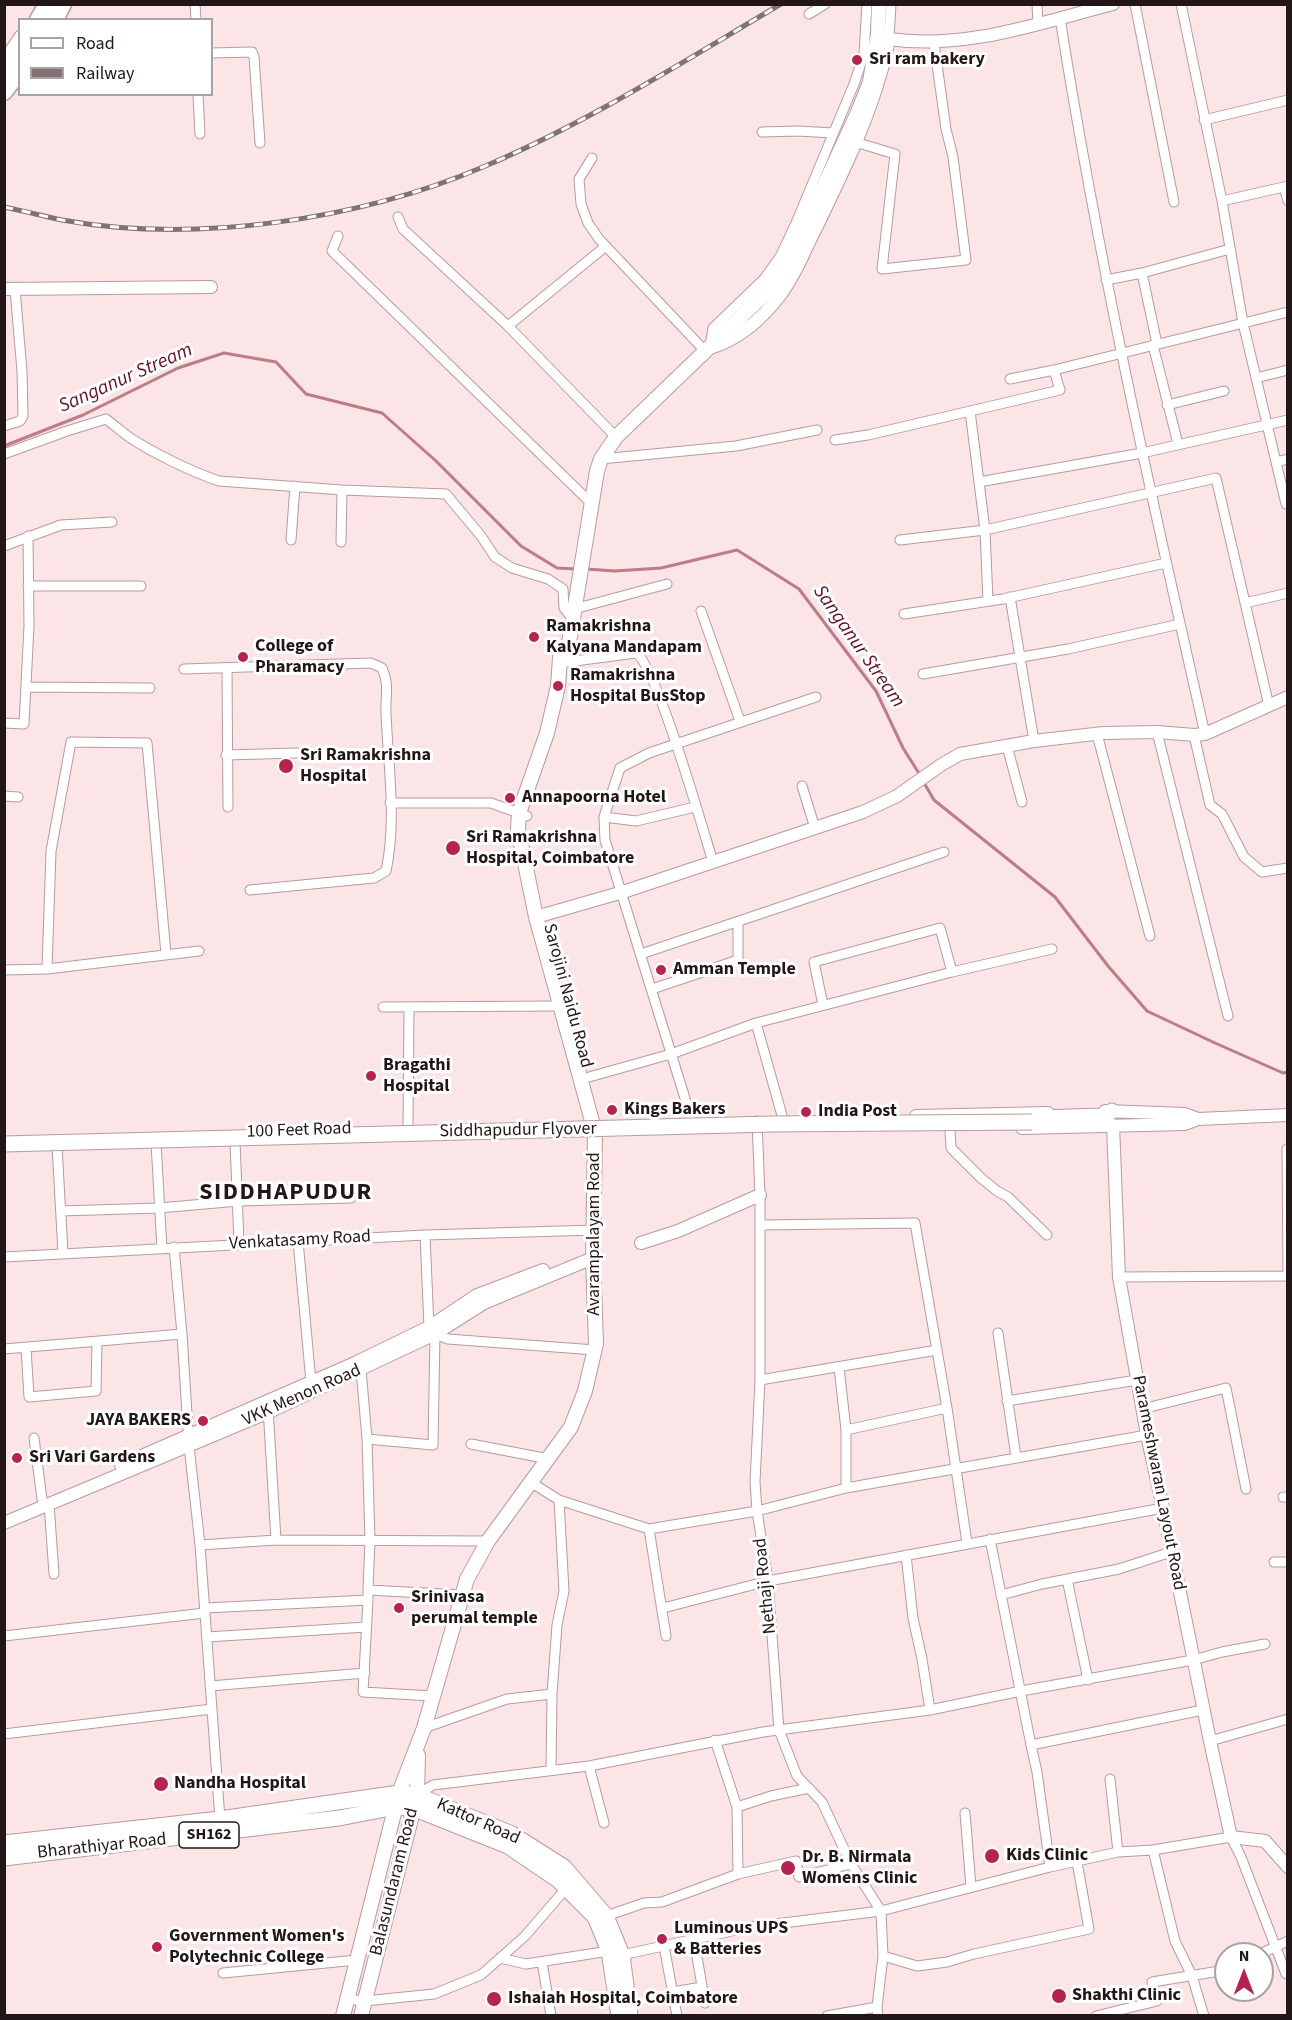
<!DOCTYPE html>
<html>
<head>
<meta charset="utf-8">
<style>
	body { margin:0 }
	#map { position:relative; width:1292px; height:2020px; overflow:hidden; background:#fbe5e7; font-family:"Source Sans 3",sans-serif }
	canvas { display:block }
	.frame { position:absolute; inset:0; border:6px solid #231618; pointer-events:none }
	.legend { position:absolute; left:18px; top:18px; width:195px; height:78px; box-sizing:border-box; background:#fff; border:2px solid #a7a2a3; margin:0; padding:8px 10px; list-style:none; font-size:18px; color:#231618 }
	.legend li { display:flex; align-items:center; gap:12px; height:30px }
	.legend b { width:30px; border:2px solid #a7a2a3 }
	.north { position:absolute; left:1214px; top:1942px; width:60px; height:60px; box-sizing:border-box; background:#fff; border:2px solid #a7a2a3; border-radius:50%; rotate:0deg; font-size:16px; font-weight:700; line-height:24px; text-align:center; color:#231618 }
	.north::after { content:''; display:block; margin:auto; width:21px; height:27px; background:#b4244f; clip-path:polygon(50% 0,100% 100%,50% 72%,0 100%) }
</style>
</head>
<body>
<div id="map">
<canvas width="1292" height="2020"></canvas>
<div class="frame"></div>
<ul class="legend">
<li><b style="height:8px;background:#fff"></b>Road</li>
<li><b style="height:8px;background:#837274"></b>Railway</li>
</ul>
<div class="north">N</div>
</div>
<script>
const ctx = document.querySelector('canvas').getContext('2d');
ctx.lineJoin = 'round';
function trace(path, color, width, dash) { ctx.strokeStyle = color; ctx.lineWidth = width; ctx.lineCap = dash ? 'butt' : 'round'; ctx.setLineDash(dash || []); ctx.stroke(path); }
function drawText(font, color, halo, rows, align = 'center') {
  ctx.font = font + ' "Source Sans 3",sans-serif'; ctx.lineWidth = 6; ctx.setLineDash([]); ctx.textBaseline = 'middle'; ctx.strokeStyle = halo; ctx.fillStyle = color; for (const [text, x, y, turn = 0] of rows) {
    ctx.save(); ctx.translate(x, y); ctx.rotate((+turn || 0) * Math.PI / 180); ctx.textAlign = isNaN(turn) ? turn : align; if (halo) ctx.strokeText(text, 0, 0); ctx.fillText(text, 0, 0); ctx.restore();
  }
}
const stream = new Path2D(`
	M4,446L83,415L178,368L224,353L276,362L306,394L382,413L436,461L521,546L557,568L576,569
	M586,569L615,571L661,568L737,550L799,589L876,691L903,748L920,775
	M923,781L934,800L1055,897L1108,966L1147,1011L1215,1043L1283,1073L1288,1072`);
const minor = new Path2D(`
	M195,4L196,20
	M1037,4L1038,23
	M1135,4L1174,202
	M1181,4L1222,201L1288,186
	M809,14L825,4
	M1060,18C1098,259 1151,496 1205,734
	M889,39L891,4
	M212,53L252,52L254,57L260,143
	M4,58L20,35
	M198,94L200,134
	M1204,120L1288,100
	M762,132L798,131L833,133
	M855,142L895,154L882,269L966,260L953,157L946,129L934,43
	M592,158L579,179L581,204L588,223L599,239L706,352
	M1284,187L1288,201
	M1222,201L1243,323L1286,504L1288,503
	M398,217L403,229L508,326L616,437
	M338,236L332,251L591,503
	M1142,273L1157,344
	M1106,280L1142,273L1230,249
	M508,326L606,246
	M1153,345L1178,444
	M710,346L713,328L764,279L780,257L796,223L854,84L864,54L867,4
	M1256,378L1288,370
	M1010,379L1054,370
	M1167,405L1224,391
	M970,411L979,482L1142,453L1288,420
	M4,426L20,421L23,416L22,371L15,289
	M835,440L868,435L1060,390L1054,370L1288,312
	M4,454L67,431L106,419C114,425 121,431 129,437C153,453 192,472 219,481L342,490L446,494L481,536L495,557L512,568L548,579L563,589L564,608L572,618
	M601,459L736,446L817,430
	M1276,462L1288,459
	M979,482L985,530L988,601
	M291,540L295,486
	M900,540L985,530L1216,478L1269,706
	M341,542L342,490
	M4,546L61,525L112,522
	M28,586H141
	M1010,597L1034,741
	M1245,603L1288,593
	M574,609L667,584
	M701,611L740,721
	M904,614L1003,599L1166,563
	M567,662L636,653C656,664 703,830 713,862
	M227,668L228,807
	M184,669L371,663L382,668C390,686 385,695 386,713C388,765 397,820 386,871L374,878L250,890
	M923,674L1068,649L1180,624
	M27,687L150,688
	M4,723L24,724L29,626L28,536
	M1157,732L1228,1016
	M1097,734L1150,936
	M1194,735L1210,805L1222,814L1244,857L1262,872L1288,868
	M1007,746L1022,802
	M226,755L297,753
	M802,786L815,828
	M4,796L18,797
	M390,803H491L527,816
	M604,817L636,821L695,807
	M641,954L944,852
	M47,969L51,851L71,742L147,743L166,954
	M4,970L47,969L199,951
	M652,989L738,960V922
	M823,1005L814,962L940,928L952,972
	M383,1007L560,1006
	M756,1023L783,1119
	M589,1077L671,1054L756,1023L952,972L1052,949
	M692,1121L605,840L604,817L620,768L649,753L816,697
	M757,1121L760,1195V1380L755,1482L757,1511L768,1581L779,1730L797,1776L822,1802L851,1864L881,1911L883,1956L877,2007L878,2016
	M408,1127L409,1008
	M950,1130L951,1148L981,1178L997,1191L1008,1197L1047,1235
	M235,1141L239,1244
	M156,1143L162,1248
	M57,1146L63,1253
	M1287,1149L1288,1275
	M61,1211L159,1208L239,1201L351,1198
	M760,1225L915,1223L947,1408L967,1543
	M425,1235L429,1327L431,1330
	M298,1241L311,1382
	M174,1247L182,1334L189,1446L200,1545L220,1819
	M4,1257L425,1235L595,1230
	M1119,1277L1288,1276
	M998,1333L1016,1457
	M26,1348L29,1397L96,1391L97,1342
	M4,1349L182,1334
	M839,1367L846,1430V1488
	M361,1369L367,1439L433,1445L435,1334L448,1339L595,1350
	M760,1380L937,1350
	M1007,1401L1137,1380
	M268,1408L276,1540
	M1142,1409L1226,1388L1246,1489
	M846,1430L947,1408
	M34,1438L42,1499
	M367,1439L370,1540L368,1590
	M471,1444L549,1459
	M532,1483L559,1500L649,1529L757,1511L846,1488L1147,1435
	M1283,1497H1288
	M49,1504L54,1574
	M649,1529L666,1636
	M990,1539L1031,1745
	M200,1545L276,1540L488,1541
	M906,1555L913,1618L922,1659L930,1710
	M1274,1562H1288
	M1067,1579L1088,1680
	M1001,1595L1042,1584L1119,1569L1171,1552
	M368,1600L363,1692L432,1696
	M205,1608L368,1600V1590L463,1595
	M663,1608L768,1581L1163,1508
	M4,1636L205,1613
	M207,1637L366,1627
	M210,1686L365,1673
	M424,1728L507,1699L552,1694
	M4,1734L212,1709
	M715,1740L737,1807L771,1796L809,1788
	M1210,1741L1288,1719
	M589,1766L604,1823
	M551,1769L552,1694L557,1625L564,1591L559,1500
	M1110,1779L1118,1852
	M417,1795L433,1785L589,1766L763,1732L930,1710L1021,1691L1193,1660L1222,1652L1265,1644
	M737,1807L738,1874
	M965,1813L971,1887
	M1153,1850L1175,1941L1192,1976L1204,2016
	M1050,1867L1037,1772L1031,1745L1203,1710
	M606,1916L644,1903L662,1902L738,1874L796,1861L799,1877L851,1864
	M694,1940L705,2003
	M664,1946L677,2016
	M1260,1954L1288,1941
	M883,1956L917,1966L947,1962L974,1954L1089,1929L1077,1862
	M500,1958L526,1964L609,1951L622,1955L750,1927L881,1911L1050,1867L1118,1852L1153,1850L1231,1837L1241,1857L1286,1974
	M542,1962L551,2016
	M223,1973L357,1960
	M673,1992L702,1987
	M347,1999L365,2001L434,1994L481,1975L525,1936L569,1885
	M827,2016L877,2007
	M1096,2016L1157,2001L1152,1982L1226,1970`);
const tertiary = new Path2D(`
	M4,289L211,287
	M710,348C740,339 762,319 781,294C796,274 805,249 817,226C846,166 876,105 889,39C966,50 1039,23 1113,4
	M536,917L623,892L863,812L897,796L941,765L960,754L1034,741L1103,733L1157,732L1194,735L1205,734L1288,697
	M1105,1111L1185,1114L1198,1119
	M916,1116L1048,1113
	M1113,1125L1119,1277L1147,1435L1163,1508L1210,1741L1231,1837L1265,1841L1288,1867
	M1022,1128L1185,1124L1198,1119L1288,1115
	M641,1243L678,1231L760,1195
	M121,1465L355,1363L429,1327L477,1295L543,1270
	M4,1523L269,1412L435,1334L484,1303L593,1258`);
const secondary = new Path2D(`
	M567,655L597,471L601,459L616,437L773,286L788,264L858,112L870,82L878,34L879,4
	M343,2016L399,1793L424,1728L467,1579L488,1541L571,1427L585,1391L596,1344L593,1258L595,1132L536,917L518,829L519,813L547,733L558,686L560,658L568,646
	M361,2016L417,1795L418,1755`);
const primary = new Path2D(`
	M1032,1122L1039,1118L1104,1116L1112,1111
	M4,1843L220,1819L399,1793L417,1795L512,1834L564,1867L606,1916L622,1955L630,2016
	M4,1858L339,1818L396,1807L413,1808L508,1846L558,1880L595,1917L609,1951L619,2016`);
const trunk = new Path2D(`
	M38,20L47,4
	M55,20L63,4
	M4,72L20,50
	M4,92L20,71`);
const rail = new Path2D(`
	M4,207C24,211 43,216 62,220C195,244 359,220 483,167C587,123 684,61 781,4`);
const primaryBridge = new Path2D(`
	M4,1144L771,1124L1032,1122`);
const markers = [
	[857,60,6,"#b4244f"],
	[534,637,6,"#b4244f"],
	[243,657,6,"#b4244f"],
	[558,686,6,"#b4244f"],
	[286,766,8,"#b4244f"],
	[510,798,6,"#b4244f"],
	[453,848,8,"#b4244f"],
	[661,970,6,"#b4244f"],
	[371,1076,6,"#b4244f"],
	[612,1110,6,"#b4244f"],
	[806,1112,6,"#b4244f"],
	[203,1421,6,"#b4244f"],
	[17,1458,6,"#b4244f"],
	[399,1608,6,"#b4244f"],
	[161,1784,8,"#b4244f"],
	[992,1856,8,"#b4244f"],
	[788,1868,8,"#b4244f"],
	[662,1939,6,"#b4244f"],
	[157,1947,6,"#b4244f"],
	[1059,1996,8,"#b4244f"],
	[494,1999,8,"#b4244f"]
];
const shields = [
	[209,1835,60]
];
const shieldNames = [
	["SH162",209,1835]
];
const poiNames = [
	["Sri ram bakery",869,60],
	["Ramakrishna",546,627],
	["Kalyana Mandapam",546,648],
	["College of",255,647],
	["Pharamacy",255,668],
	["Ramakrishna",570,676],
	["Hospital BusStop",570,697],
	["Sri Ramakrishna",300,756],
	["Hospital",300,777],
	["Annapoorna Hotel",522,798],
	["Sri Ramakrishna",466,838],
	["Hospital, Coimbatore",466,859],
	["Amman Temple",673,970],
	["Bragathi",383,1066],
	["Hospital",383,1087],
	["Kings Bakers",624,1110],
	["India Post",818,1112],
	["JAYA BAKERS",191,1421,"right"],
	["Sri Vari Gardens",29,1458],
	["Srinivasa",411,1598],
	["perumal temple",411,1619],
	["Nandha Hospital",174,1784],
	["Kids Clinic",1006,1856],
	["Dr. B. Nirmala",802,1858],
	["Womens Clinic",802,1879],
	["Luminous UPS",674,1929],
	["& Batteries",674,1950],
	["Government Women's",169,1937],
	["Polytechnic College",169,1958],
	["Shakthi Clinic",1072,1996],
	["Ishaiah Hospital, Coimbatore",508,1999]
];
const streetNames = [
	["Sarojini Naidu Road",567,996,75],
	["100 Feet Road",299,1131,-2],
	["Siddhapudur Flyover",518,1131,-1],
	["Avarampalayam Road",595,1234,-90],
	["Venkatasamy Road",300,1241,-3],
	["VKK Menon Road",302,1396,-24],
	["Parameshwaran Layout Road",1158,1483,79],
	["Nethaji Road",766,1586,-96],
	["Kattor Road",478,1822,24],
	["Bharathiyar Road",102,1847,-6],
	["Balasundaram Road",395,1882,-76]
];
const waterNames = [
	["Sanganur Stream",126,379,-24],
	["Sanganur Stream",858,647,55]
];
const districtNames = [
	["SIDDHAPUDUR",286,1194]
];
trace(stream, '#bd7c86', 3);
trace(minor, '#bb999e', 11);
trace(tertiary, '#bb999e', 14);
trace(secondary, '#bb999e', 16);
trace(primary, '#bb999e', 17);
trace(trunk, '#bb999e', 19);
trace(minor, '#fff', 9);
trace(tertiary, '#fff', 12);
trace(secondary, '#fff', 14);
trace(primary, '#fff', 15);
trace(trunk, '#fff', 16);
trace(rail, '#837274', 5);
trace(rail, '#fff', 3, [9]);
trace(primaryBridge, '#bb999e', 17, []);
trace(primaryBridge, '#fff', 15);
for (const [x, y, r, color] of markers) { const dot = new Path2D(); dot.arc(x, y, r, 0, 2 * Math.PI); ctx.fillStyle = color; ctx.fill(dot); trace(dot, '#fff', 2); }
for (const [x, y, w] of shields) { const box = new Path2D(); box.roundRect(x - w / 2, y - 13, w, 26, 4.5); ctx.fillStyle = '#fff'; ctx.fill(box); trace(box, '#231618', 1.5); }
drawText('bold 16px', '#231618', null, shieldNames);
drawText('bold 18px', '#231618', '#fff', poiNames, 'left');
drawText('18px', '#231618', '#fff', streetNames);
drawText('italic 20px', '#611228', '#fff', waterNames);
ctx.letterSpacing = '1.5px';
drawText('bold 24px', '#231618', '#fff', districtNames);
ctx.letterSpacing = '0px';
</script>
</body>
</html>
